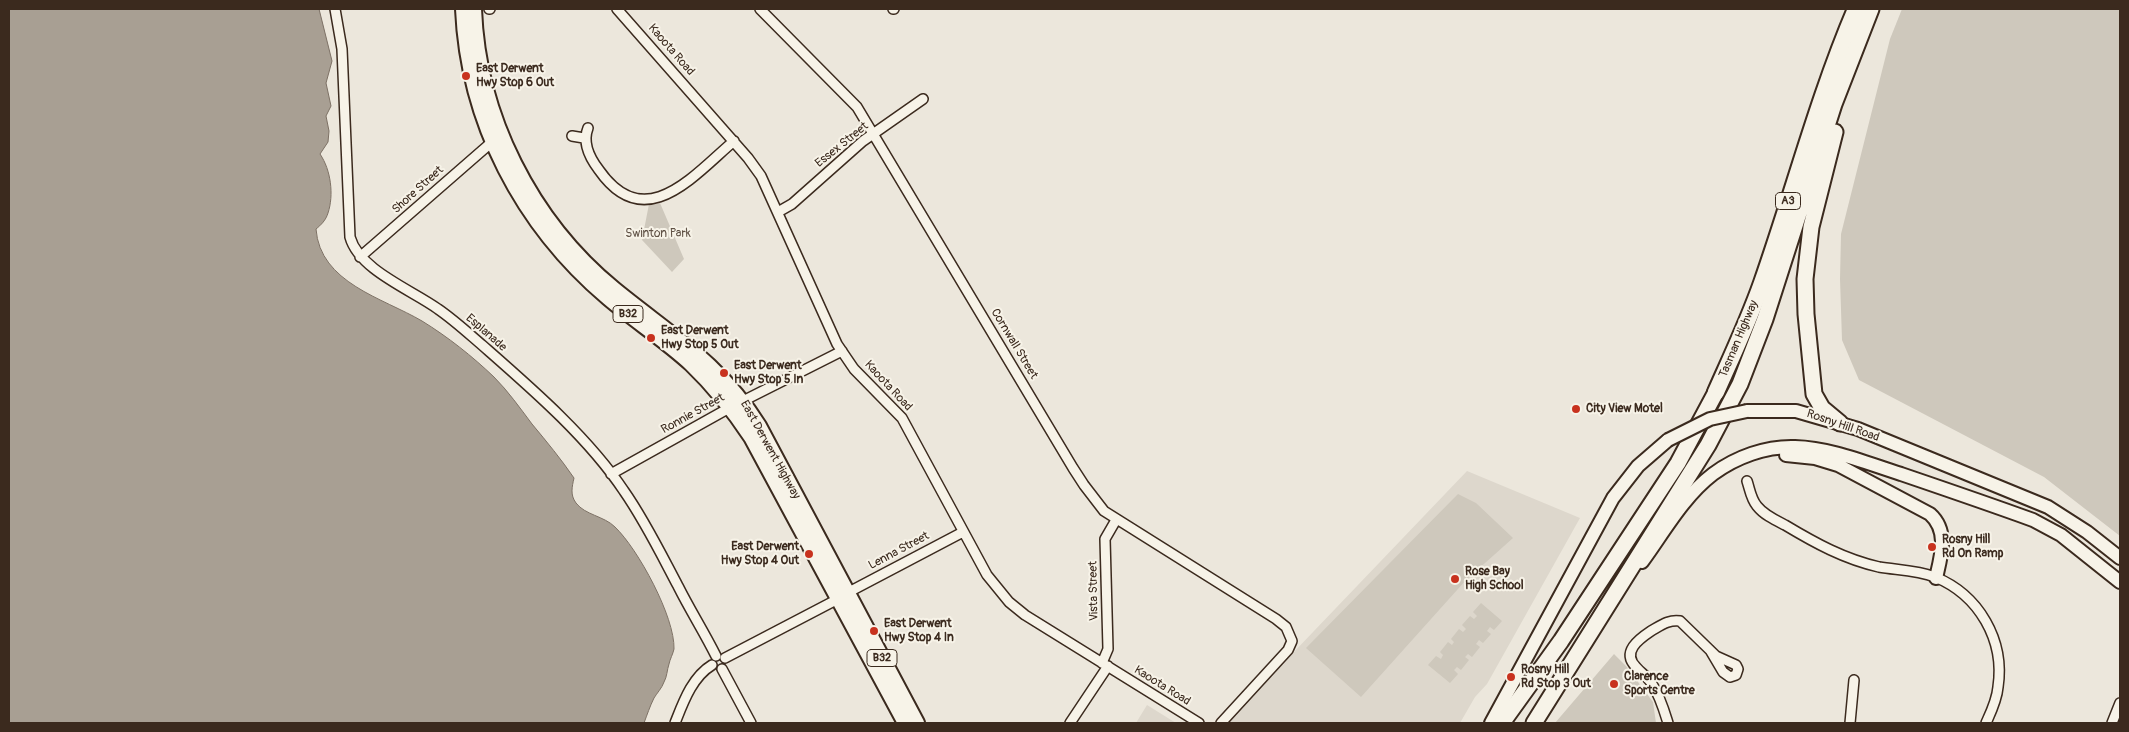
<!DOCTYPE html>
<html>
<head>
<meta charset="utf-8">
<style>
	body { margin:0 }
	#map { position:relative; width:2129px; height:732px; overflow:hidden; background:#ece7dc; font-family:Pangolin,sans-serif }
	canvas { display:block }
	.frame { position:absolute; inset:0; border:10px solid #3b2a1e; pointer-events:none }
</style>
</head>
<body>
<div id="map">
<canvas width="2129" height="732"></canvas>
<div class="frame"></div>
</div>
<script>
const ctx = document.querySelector('canvas').getContext('2d');
ctx.lineJoin = 'round';
function paint(path, color) { ctx.fillStyle = color; ctx.fill(path, 'evenodd'); }
function trace(path, color, width, dash) { ctx.strokeStyle = color; ctx.lineWidth = width; ctx.lineCap = dash ? 'butt' : 'round'; ctx.setLineDash(dash || []); ctx.stroke(path); }
function drawText(font, color, halo, rows, align = 'center') {
  ctx.font = font + ' Pangolin,sans-serif'; ctx.lineWidth = 4; ctx.setLineDash([]); ctx.textBaseline = 'middle'; ctx.strokeStyle = halo; ctx.fillStyle = color; for (const [text, x, y, turn = 0] of rows) {
    ctx.save(); ctx.translate(x, y); ctx.rotate((+turn || 0) * Math.PI / 180); ctx.textAlign = isNaN(turn) ? turn : align; if (halo) ctx.strokeText(text, 0, 0); ctx.fillText(text, 0, 0); ctx.restore();
  }
}
const built = new Path2D(`
	M1467,471L1580,518L1487,684L1475,697L1460,723H1226Z
	M1147,705L1176,723H1136Z`);
const green = new Path2D(`
	M1902,9H2120V536L2044,477L1859,380L1842,340L1840,279L1841,234L1890,39Z
	M660,203L684,259L672,272L642,240L649,204Z
	M1458,494L1476,503L1513,538L1466,580L1361,697L1306,648Z
	M1481,603L1502,621L1494,630L1490,627L1487,631L1491,634L1483,643L1479,640L1476,644L1480,647L1472,657L1468,654L1465,657L1469,660L1461,670L1457,667L1454,670L1458,674L1450,683L1428,665L1436,656L1441,659L1443,655L1440,652L1448,642L1452,645L1454,642L1451,639L1459,629L1463,632L1466,629L1462,625L1470,616L1474,619L1477,616L1473,612Z
	M1614,654L1626,666L1653,702L1656,723H1555Z`);
const water = new Path2D(`
	M9,9H319L332,61L326,83L331,106L326,116L329,131L328,142L320,154C331,170 334,195 328,213C326,220 321,225 316,229C320,283 383,298 422,321C448,337 472,356 494,377C508,391 520,408 532,424C547,442 561,459 574,478C572,487 570,495 576,503C585,515 604,516 615,527C638,549 675,617 674,649C673,654 670,659 669,664C667,670 667,677 664,682C662,688 657,693 654,698C650,706 647,715 644,723H9Z`);
const minor = new Path2D(`
	M335,9L342,49L350,237C359,270 412,290 438,309C454,320 468,333 482,345C531,388 588,437 624,491C645,521 661,554 678,586C690,610 704,632 716,656
	M489,9H490
	M617,9L748,158L761,176L837,344L854,369L902,418L987,575L1009,602L1025,615L1199,723
	M760,9L857,107L1073,468L1084,485L1104,511L1276,619L1286,627L1292,641L1288,650L1221,723
	M893,9H894
	M588,128C582,143 589,157 599,170C645,236 694,175 734,141
	M572,136L584,138
	M778,212L792,204L863,141L923,99
	M360,257L492,142
	M611,474L731,407L842,351
	M1747,481C1750,490 1751,499 1757,506C1764,515 1775,520 1785,525C1815,543 1844,559 1879,567C1897,570 1917,570 1935,577C1979,595 2005,640 1998,687C1997,700 1991,712 1986,723
	M847,593L963,532
	M725,658L838,599
	M1102,663L1108,649L1105,539L1116,520
	M722,669L751,723
	M675,723C683,703 692,677 712,665
	M1070,723L1108,666
	M1668,723C1664,710 1660,696 1652,684C1648,677 1641,673 1636,667C1621,652 1639,639 1651,631C1660,626 1669,619 1680,621L1716,656L1736,665L1738,669L1736,675L1730,677L1723,672L1710,650
	M1850,723L1854,680
	M2112,723L2120,703`);
const secondary = new Path2D(`
	M1747,411H1796L1858,429L2048,507L2087,532L2120,558
	M1786,455L1815,458L1838,465L1930,514C1949,531 1941,556 1936,578
	M1642,562C1664,532 1683,497 1713,474C1736,457 1766,446 1795,447C1831,448 1866,463 1901,474C1945,489 1989,504 2033,520L2061,535L2120,582
	M1491,723L1613,498L1638,466L1668,440`);
const primary = new Path2D(`
	M463,9C468,122 522,225 608,298C635,321 665,340 691,364C714,386 733,410 751,437L905,723
	M474,9C478,116 531,221 614,289C670,335 719,362 759,426L917,723`);
const trunk = new Path2D(`
	M1835,132L1811,227L1805,279L1806,314L1814,394L1822,408L1840,423
	M1502,723L1561,641L1678,463L1716,392
	M1534,723L1708,445L1740,384L1765,319L1834,104L1871,9`);
const motorway = new Path2D(`
	M1716,392C1732,356 1749,320 1762,283C1794,192 1818,98 1856,9`);
const secondaryBridge = new Path2D(`
	M1668,440L1710,419L1747,411`);
const markers = [
	[466,76,5,"#c8321e"],
	[651,338,5,"#c8321e"],
	[724,373,5,"#c8321e"],
	[1576,409,5,"#c8321e"],
	[1932,547,5,"#c8321e"],
	[809,554,5,"#c8321e"],
	[1455,579,5,"#c8321e"],
	[874,631,5,"#c8321e"],
	[1511,677,5,"#c8321e"],
	[1614,684,5,"#c8321e"]
];
const shields = [
	[1788,201,25],
	[628,314,30],
	[882,658,30]
];
const shieldNames = [
	["A3",1788,201],
	["B32",628,314],
	["B32",882,658]
];
const streetNames = [
	["Kaoota Road",671,50,49],
	["Essex Street",842,145,-39],
	["Shore Street",418,190,-42],
	["Esplanade",486,333,41],
	["Tasman Highway",1739,339,-67],
	["Cornwall Street",1014,344,59],
	["Kaoota Road",888,386,47],
	["Ronnie Street",693,414,-29],
	["Rosny Hill Road",1843,426,19],
	["East Derwent Highway",770,450,61],
	["Lenna Street",899,551,-28],
	["Vista Street",1094,591,-91],
	["Kaoota Road",1162,686,32]
];
const poiNames = [
	["East Derwent",476,69],
	["Hwy Stop 6 Out",476,83],
	["East Derwent",661,331],
	["Hwy Stop 5 Out",661,345],
	["East Derwent",734,366],
	["Hwy Stop 5 In",734,380],
	["City View Motel",1586,409],
	["Rosny Hill",1942,540],
	["Rd On Ramp",1942,554],
	["East Derwent",799,547,"right"],
	["Hwy Stop 4 Out",799,561,"right"],
	["Rose Bay",1465,572],
	["High School",1465,586],
	["East Derwent",884,624],
	["Hwy Stop 4 In",884,638],
	["Rosny Hill",1521,670],
	["Rd Stop 3 Out",1521,684],
	["Clarence",1624,677],
	["Sports Centre",1624,691]
];
const parkNames = [
	["Swinton Park",658,234]
];
paint(built, '#ddd7cc');
paint(green, '#cec8bc');
paint(water, '#a89f93');
trace(water, '#7c7064', 1);
trace(minor, '#3b2a1e', 12);
trace(secondary, '#3b2a1e', 16);
trace(primary, '#3b2a1e', 18);
trace(trunk, '#3b2a1e', 19);
trace(motorway, '#3b2a1e', 20);
trace(minor, '#f7f3e8', 9);
trace(secondary, '#f7f3e8', 12);
trace(primary, '#f7f3e8', 14);
trace(trunk, '#f7f3e8', 15);
trace(motorway, '#f7f3e8', 16);
trace(secondaryBridge, '#3b2a1e', 16, []);
trace(secondaryBridge, '#f7f3e8', 12);
for (const [x, y, r, color] of markers) { const dot = new Path2D(); dot.arc(x, y, r, 0, 2 * Math.PI); ctx.fillStyle = color; ctx.fill(dot); trace(dot, '#f7f3e8', 2); }
for (const [x, y, w] of shields) { const box = new Path2D(); box.roundRect(x - w / 2, y - 8.5, w, 17, 4); ctx.fillStyle = '#f7f3e8'; ctx.fill(box); trace(box, '#3b2a1e', 1); }
drawText('bold 11px', '#3b2a1e', null, shieldNames);
drawText('12px', '#3b2a1e', '#f7f3e8', streetNames);
drawText('bold 12px', '#3b2a1e', '#f7f3e8', poiNames, 'left');
drawText('12px', '#605246', '#f7f3e8', parkNames);
</script>
</body>
</html>
